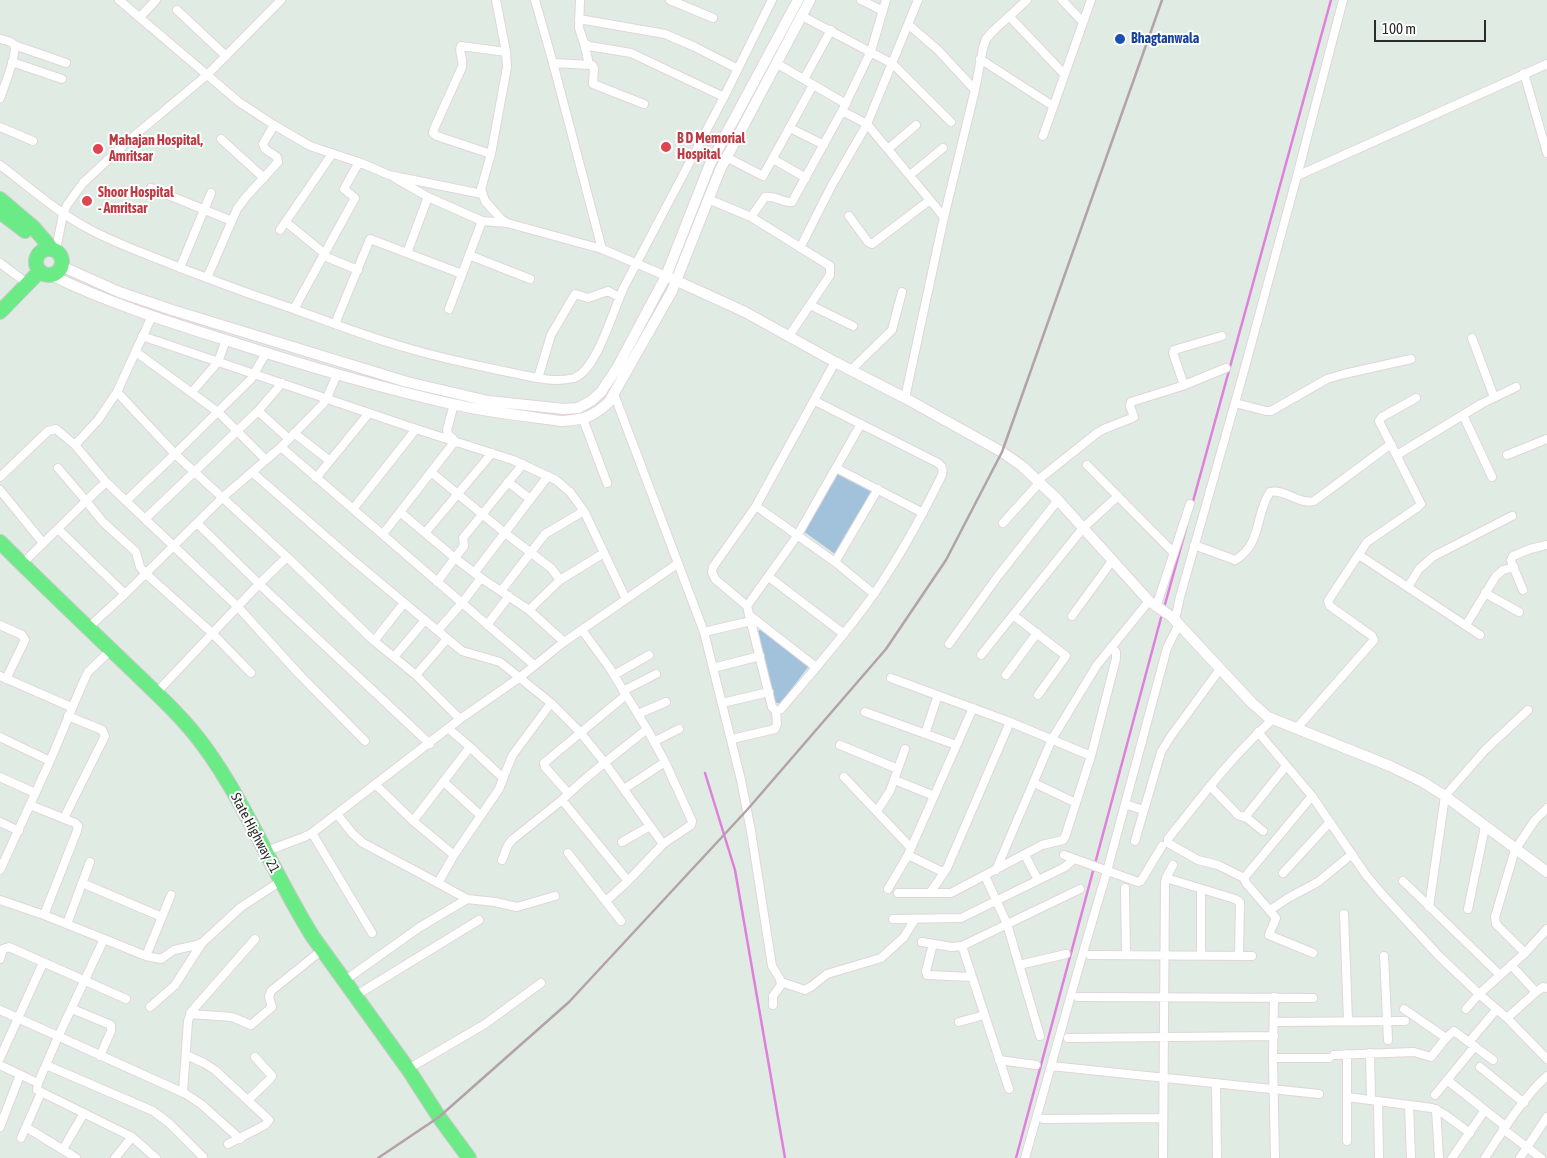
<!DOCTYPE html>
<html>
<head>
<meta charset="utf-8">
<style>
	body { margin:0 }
	#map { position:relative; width:1547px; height:1158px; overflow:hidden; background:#dfebe3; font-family:"Asap Condensed",sans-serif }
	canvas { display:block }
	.scale { position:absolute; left:1374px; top:20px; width:112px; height:22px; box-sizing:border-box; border:2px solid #2b2b2b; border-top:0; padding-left:6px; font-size:15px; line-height:18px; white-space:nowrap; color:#2b2b2b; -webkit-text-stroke:4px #fff; paint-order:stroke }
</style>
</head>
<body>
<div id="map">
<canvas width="1547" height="1158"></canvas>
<div class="scale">100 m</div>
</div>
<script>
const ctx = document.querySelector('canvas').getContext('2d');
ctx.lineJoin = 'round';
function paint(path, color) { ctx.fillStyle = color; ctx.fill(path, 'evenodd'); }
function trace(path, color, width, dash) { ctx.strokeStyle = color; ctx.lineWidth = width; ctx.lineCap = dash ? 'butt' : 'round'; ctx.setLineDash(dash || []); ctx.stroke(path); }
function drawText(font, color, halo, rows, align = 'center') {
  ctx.font = font + ' "Asap Condensed",sans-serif'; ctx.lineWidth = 4; ctx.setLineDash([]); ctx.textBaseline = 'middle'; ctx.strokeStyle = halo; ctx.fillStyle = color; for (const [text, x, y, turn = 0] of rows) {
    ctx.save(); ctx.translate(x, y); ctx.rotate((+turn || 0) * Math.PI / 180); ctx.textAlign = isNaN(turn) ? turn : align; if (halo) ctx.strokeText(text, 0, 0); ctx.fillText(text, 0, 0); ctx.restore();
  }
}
const green = new Path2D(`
	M835,471L873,491L835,554L803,531Z
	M761,629L809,666L780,704L775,702L758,631Z`);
const stream = new Path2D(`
	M1192,505L1331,0
	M1164,608L1187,525
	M705,773L735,870L785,1158
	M1016,1158L1162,614`);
const street = new Path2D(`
	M119,0L239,102L274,125L310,146L361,163L389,175L482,194
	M496,0L506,52L507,67L491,154L481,189L485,201L501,219L507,223L602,249
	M535,0L553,63L602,249L666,276
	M580,0L579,28L584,43L589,46L631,53L724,97
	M670,0L713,18
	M861,0L883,11
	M1062,0L1083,22
	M177,10L226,56
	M802,16L893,64L951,122
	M1009,16L1064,74
	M140,17L156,0
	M579,19L665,34L693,46L738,69
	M909,25L938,50L975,90
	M0,39C4,40 12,41 14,45C18,52 3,90 0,98
	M584,43L589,64
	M14,45L66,63
	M980,59L1053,106
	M12,62L62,79
	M553,63L592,65L594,68L593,84L644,104
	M776,63L846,104
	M1524,73L1547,153
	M804,79L831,30
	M842,111L867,124L918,0
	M0,127L33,141
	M790,128L824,145
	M1043,136L1091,0
	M221,139L264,178
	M888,149L916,125
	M491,154L437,136L433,133L434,129L462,67C464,59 458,52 461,46L506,52
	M726,157L763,176L813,85
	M773,159L806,178
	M0,165C29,187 57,212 89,229C111,241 135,250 158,259C198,275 238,290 279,304C320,318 361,335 404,347C436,357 470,364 503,371C525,375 551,384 574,378C597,370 613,310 624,287L724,97L772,0
	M910,175L943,148
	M1297,176L1343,0
	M395,178L428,197L482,221L507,223
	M151,188L232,221
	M708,199L751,217L765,197C775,195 783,203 792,202L842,111L871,51L886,0
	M849,216L868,242L872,244L930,200
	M751,217L830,266V275L789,336
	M286,222L325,254
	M280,230L332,154
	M800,248L832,185L867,124L944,217
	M56,250L63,214L67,205L83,183L128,141L207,75L281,0
	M407,253L428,197
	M469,255L530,279
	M324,256L358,270
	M0,263L27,283
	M180,268L211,193
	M207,278L237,209L246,197L278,162L277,157L265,149L263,144L274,125
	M810,305L853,326
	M294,309L355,198L344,189L359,162
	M449,309L482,221
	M335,324L370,239L462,274
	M142,336L416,429L513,460L556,480L570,492L584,511L626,599
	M1472,338L1494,397
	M136,352L218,412L266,460
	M266,353L251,379L175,454L287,557L374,641L416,675L460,719
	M851,370L892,330L902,292
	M337,374L327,398L323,404L281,447L534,665
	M538,378L551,335L575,294L588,298L608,291L619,297
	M1184,385L1173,353L1174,350L1222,336
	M192,392L218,362L226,340
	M614,394L704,632L741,780L751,831L772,966L780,979L781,985L773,996V1005
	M905,398L944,217L975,90L983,48L986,39L993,31L1027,0
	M815,401L938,463C943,467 943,469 942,475C922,516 900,556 874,594C846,634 813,671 781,709L776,711L772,707L747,606L715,579L712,572L713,567L756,506L835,362
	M1235,403L1266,411H1271L1327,379L1344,374L1411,359
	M258,411L282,383
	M1463,415L1492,477
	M583,419L607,483
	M294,433L330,461
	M75,445L98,420L117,392L152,316
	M1397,455L1481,404L1516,387
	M1507,455L1547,439
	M1087,465L1174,553
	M58,468L86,501L106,482
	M836,468L923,513
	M431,472L505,533L551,568L560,580
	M253,473L354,561L462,651L500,662L551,703L580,732L605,763L663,844L628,881L562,800C588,774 619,752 647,729L609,667L582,630
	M0,477L48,431L56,429L75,445L106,482L126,501L175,454L117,392
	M316,478L369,413
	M1038,480L1097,433L1104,429L1132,418L1134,417L1130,406L1131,402L1182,386L1226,368
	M508,482L530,499
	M0,490L43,543
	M126,501L145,519L258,411L289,439
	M756,506L835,562L874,594
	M353,509L416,429
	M400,512L425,533
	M145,519L238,607L298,673L365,741
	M197,523L259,584L430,744
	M1003,523L1040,482
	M58,529L125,594
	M383,534L455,441L448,434L447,430L454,404
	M1194,545L1235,560C1262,545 1255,514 1270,492C1284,488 1299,505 1314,501L1391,444
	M1359,555L1480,635
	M835,562L878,489
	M22,564L86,501L103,522L136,552L140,567L145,573L212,633L251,673
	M475,572L548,476
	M769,577L844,634
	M481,578L529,610L564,642
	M437,582L455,558L425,533L492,453
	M1408,587L1419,569L1434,556L1512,516
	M1523,590L1512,564L1511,560L1513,556L1530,549L1547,545
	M501,591L545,534L584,511
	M1485,593L1519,612
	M747,606L797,536L861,424
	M1156,607L1190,504
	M529,610L560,580L604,553
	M749,615L816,667
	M1013,615L1066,656L1038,695
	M1072,616L1112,561
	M1175,620L1180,597L1242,378L1297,176L1547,64
	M0,625L22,635L25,640L6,679
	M487,625L509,596
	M1466,625L1496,576L1503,570L1514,567
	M88,628L125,594L223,497L281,447
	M438,630L462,603L481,578L455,558L464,546L463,538L523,464
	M704,632L751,621
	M374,641L404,603
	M949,644L998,576L1058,500
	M981,655L1083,528L1118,496
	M394,657L425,620
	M713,668L760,656
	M416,675L447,639
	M614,675L649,655
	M1006,675L1037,633
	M0,676L71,707
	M891,678L1010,722L1091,756
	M623,691L656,674
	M156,693L259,584L287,557
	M722,703L769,692
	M865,712L956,745
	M638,714L666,702
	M449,729L470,747
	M647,729L665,762L692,821L691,825L663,844
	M1296,729L1374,640L1372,636L1330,606L1328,601L1367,542L1418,507L1421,504L1379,421L1382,417L1416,398
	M1258,732L1312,796L1366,875L1382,894L1439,956L1479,994L1525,953L1547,929
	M925,734L938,695
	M0,737L50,761
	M732,739L775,729L777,724L776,711
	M655,741L679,729
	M840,745L898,769
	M0,777L35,793
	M844,777L911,848
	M895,780L934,796
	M444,782L480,815
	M1034,783L1076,803
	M376,785L413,821L454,855L499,789L512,756L551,703
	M1210,786L1238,815L1247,818L1263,831
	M624,789L665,762
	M568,793L545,767L544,763L626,695
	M1312,796L1244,878L1246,883L1276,918L1269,935L1313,953
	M1125,804L1143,810
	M877,811L890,791L905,749
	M337,814L352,833L363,843L438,883
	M1245,817L1286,766
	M64,818L105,736L102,730L68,716
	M413,821L470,747L503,778
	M0,822L19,831
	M312,833L372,933
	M1135,841L1161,752L1171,736L1220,669
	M622,842L650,826
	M267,851L304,837L312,833L460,719L519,678L564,642L677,564
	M568,853L621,921
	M908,855L943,872
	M1025,855L1038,880
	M1064,855L1138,882L1141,881L1162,846
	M502,860L508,845L512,840L562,800
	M0,870L50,761L81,687L88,672L111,650
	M996,870L1052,739L1097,665L1149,601
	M1283,873L1330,822
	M985,876L1007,924L1040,1036
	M1166,878L1235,899L1240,902L1239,956
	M1244,878L1218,865L1198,860L1168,843V839C1201,797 1233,755 1273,719
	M1403,881L1500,975
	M82,883L162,917
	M1125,888L1126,955
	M888,889L908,855L973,708
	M1201,889V955
	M898,893H951L1042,845L1063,840L1065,837L1091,756L1116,659V652L1111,647
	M930,893L947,868L1010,722
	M467,899L495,902L517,907L555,896
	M0,900L44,915L77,831L78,826L75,823L30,805
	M606,901L628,881
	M1429,907L1445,796L1485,750L1528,710
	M1468,909L1485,827
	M1270,910L1288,898L1318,882L1352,854
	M1344,914L1348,1021
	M44,915L104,939L58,1037L38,1083L37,1090L132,1137L156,1158
	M893,919L961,918L1065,867L1074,859
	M67,924L90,862
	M104,939L146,956L161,959L174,950L197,945L203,942L241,907L281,881
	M922,942L952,947L962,946
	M933,944L926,971L927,975L972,977
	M1525,953L1496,924L1495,917L1515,850L1535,820L1547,808
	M1090,955L1252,956
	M146,956L171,895
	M1384,956L1388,1040
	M0,959L3,949L9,947L126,999
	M1019,965L1066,954
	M1511,965L1536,992
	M344,981L420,927L467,899L438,883L454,855
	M781,982L805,990L812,986L827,974L881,958L904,937L915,919
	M355,996L479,920
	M1078,997L1313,998
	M1274,997L1273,1058L1275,1158
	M150,1007L175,985L202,943
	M72,1009L111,1025V1031L100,1056
	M1404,1009L1446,1038
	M1466,1009L1479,994L1507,1018L1547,1059
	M0,1010L186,1094L201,1104L240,1139
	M190,1014L232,1017L251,1025L272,1007L269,997L271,991L322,950
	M1507,1018L1536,992L1543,987L1547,988
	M959,1022L984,1015
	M1274,1022L1405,1021
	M1068,1038L1274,1036
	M1469,1042L1496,1010
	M1370,1053L1371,1100
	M1347,1054V1141
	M186,1055L204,1063L215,1070L269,1120L265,1125L228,1144
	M1334,1055L1414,1052L1431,1057L1446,1038L1454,1031L1493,1060
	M0,1058L43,963
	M1273,1058H1329
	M999,1060L1036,1065
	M0,1065L38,1083
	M46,1065L153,1111L169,1123L203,1157
	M1051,1066L1319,1094
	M1480,1067L1524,1103
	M408,1069L485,1024L541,983
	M1447,1080L1505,1126
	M1216,1083L1217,1158
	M1009,1089L962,946L1080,889
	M183,1092L188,1021L191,1012L255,939
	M1435,1095L1475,1046
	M1347,1097L1432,1108L1444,1114L1470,1133
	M248,1100L269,1080L272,1076L255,1057
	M1378,1101L1379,1158
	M1409,1105L1411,1158
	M1436,1109L1439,1158
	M1043,1119L1163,1118
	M0,1127L20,1075
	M26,1127L76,1158
	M1503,1129L1541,1158
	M21,1138L41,1093
	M63,1149L84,1113
	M115,1158L132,1137
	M1025,1158L1082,956L1107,871L1167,648L1179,624
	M1163,1158L1165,883L1166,878L1173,865
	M1452,1158L1485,1110
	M1485,1158C1502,1132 1524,1096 1547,1076
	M1520,1158L1547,1117`);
const secondary = new Path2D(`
	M61,266L119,292L172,310L407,382L488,401L564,409L578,408L591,401L601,392L617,368L666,276L710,164L798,0
	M51,275C108,303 169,322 229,341C303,365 377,387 452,404C488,412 525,416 561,421C583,420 593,417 609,402L672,291L720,170L810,0
	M666,276L745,312L835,362L905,398L1002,452L1022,466L1058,500L1149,601L1172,617L1252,703L1268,717L1390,766L1423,782L1445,796L1547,872`);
const highway = new Path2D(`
	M0,199L33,227L52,249
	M0,212L25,231
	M36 262a13 13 0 1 1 26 0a13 13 0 1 1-26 0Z
	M0,312L40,271
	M0,542C42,584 85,625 128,666C154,691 182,716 204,746C247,805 274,875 313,937L408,1069L439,1117L469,1158`);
const rail = new Path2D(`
	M378,1158L439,1117L569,1002L747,810L886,649L946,560L1002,452L1162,0`);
const markers = [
	[1120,39,6,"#1a4fb4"],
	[666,147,6,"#e0444e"],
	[98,149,6,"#e0444e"],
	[87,201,6,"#e0444e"]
];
const transitNames = [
	["Bhagtanwala",1131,39]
];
const healthNames = [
	["B D Memorial",677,139],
	["Hospital",677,155],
	["Mahajan Hospital,",109,141],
	["Amritsar",109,157],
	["Shoor Hospital",98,193],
	["- Amritsar",98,209]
];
const streetNames = [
	["State Highway 21",255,833,62]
];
paint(green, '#a2c2db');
trace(stream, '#e17fdd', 2.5);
trace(street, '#e2d5da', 10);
trace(secondary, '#e2d5da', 12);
trace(highway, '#c8c8c8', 16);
trace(street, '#fff', 8);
trace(secondary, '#fff', 10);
trace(highway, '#6aeb85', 14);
trace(rail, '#b3a2a9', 2.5);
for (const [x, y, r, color] of markers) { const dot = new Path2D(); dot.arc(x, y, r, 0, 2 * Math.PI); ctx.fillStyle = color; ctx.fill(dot); trace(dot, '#fff', 2); }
drawText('bold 14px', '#164399', '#fff', transitNames, 'left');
drawText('bold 14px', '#be3a42', '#fff', healthNames, 'left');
drawText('14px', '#2b2b2b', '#fff', streetNames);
</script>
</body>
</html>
